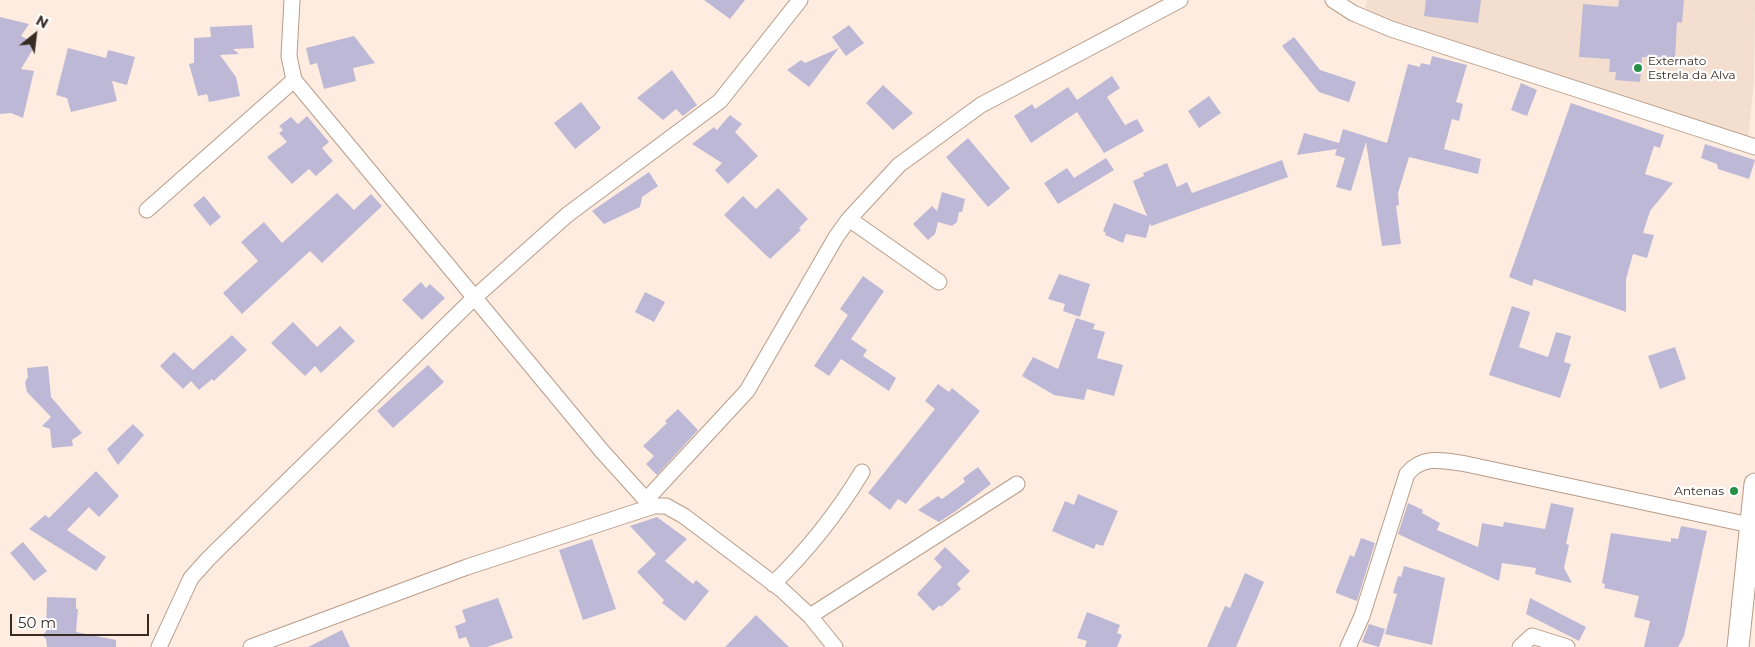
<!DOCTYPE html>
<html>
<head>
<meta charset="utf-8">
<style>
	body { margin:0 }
	#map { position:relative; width:1755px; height:647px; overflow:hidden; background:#ffece0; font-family:Montserrat,sans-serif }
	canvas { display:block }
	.north { position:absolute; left:10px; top:10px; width:50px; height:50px; -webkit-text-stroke:4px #fff; paint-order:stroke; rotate:29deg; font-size:14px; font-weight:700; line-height:20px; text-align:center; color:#372b24 }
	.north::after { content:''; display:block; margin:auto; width:18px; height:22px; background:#372b24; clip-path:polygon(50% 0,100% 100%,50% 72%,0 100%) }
	.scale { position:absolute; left:10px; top:614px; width:139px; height:22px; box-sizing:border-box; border:2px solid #372b24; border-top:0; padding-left:6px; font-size:15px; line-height:18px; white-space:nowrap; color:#372b24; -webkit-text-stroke:4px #fff; paint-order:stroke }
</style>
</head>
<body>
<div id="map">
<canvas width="1755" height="647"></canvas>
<div class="north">N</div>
<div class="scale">50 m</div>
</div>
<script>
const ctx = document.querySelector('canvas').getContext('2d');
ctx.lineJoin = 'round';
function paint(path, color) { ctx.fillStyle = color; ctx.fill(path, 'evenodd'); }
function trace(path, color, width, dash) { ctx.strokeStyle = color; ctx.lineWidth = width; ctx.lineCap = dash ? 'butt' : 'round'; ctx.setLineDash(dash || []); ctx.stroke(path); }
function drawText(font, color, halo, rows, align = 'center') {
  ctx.font = font + ' Montserrat,sans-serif'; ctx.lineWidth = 4.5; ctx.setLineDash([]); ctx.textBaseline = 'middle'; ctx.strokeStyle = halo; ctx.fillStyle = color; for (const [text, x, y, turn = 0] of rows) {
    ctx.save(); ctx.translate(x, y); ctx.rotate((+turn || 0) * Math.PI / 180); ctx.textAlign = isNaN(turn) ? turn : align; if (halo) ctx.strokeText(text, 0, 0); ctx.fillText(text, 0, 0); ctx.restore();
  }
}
const built = new Path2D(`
	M1367,0H1755L1754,82L1748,139L1373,17L1366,8Z`);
const building = new Path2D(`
	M704,0H745L730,19Z
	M1426,0H1481L1478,23L1424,16Z
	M1619,0H1684L1682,23L1677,22L1675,59L1642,57L1640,82L1615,80L1616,72H1609L1610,59L1579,57L1583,4L1618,7Z
	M0,17L29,24L21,36L36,44L21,69L34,71L23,118L11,113L0,114Z
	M252,25L254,48L233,49L239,54L220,55L236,77L240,96L209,102L207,94L198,96L189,64L194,63V38L211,37L210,27Z
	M849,25L864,43L846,56L832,37Z
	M354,36L375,63L353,68L356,81L324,89L317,63L310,65L306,48Z
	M1294,37L1320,70L1356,82L1349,102L1319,92L1282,46Z
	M68,48L106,58L108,50L135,57L127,85L112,81L117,101L71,112L67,98L56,95Z
	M839,48L809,87L787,70L801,60L805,63Z
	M1432,56L1467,65L1456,102L1463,104L1459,121L1452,119L1444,149L1481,159L1478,174L1409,157L1398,193L1399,205L1396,206L1401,244L1382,246L1366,142L1351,191L1336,187L1345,158L1335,155L1337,149L1297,155L1304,133L1339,143L1343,129L1387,143L1408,64L1420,67L1421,63L1430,65Z
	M672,70L697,105L683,116L676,109L663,120L637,98Z
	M1112,76L1120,88L1107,97L1125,125L1137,119L1144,131L1104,153L1077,112L1031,143L1014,116L1032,104L1035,109L1068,87L1077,100Z
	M1521,83L1537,90L1527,116L1511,110Z
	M883,85L913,113L893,130L866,103Z
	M1209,96L1221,113L1199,128L1188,111Z
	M581,102L601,128L575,149L554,123Z
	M1571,103L1664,135L1660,148L1654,146L1645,174L1673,183L1650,211L1643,233L1654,235L1647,258L1633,254L1626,279V312L1534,279L1532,286L1509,277Z
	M730,115L742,124L735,132L758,156L728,184L715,170L722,163L692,144L714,127L717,130Z
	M307,116L329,142L322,148L333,161L316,176L309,169L292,184L267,157L287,142L279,133L283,130L279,126L291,117L298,124Z
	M968,138L1010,188L988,207L946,157Z
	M1705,144L1755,160L1749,179L1718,169L1717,164L1701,158Z
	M1106,158L1114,170L1058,204L1044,183L1067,168L1074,178Z
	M1282,160L1288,177L1151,226L1150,223L1146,238L1126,234L1123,243L1105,235L1106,233L1103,231L1114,203L1147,216L1133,181L1144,176L1143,173L1167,163L1177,187L1187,182L1192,193Z
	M649,172L658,186L642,197L640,207L604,224L592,211Z
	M778,188L808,219L799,228L801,230L770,259L724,215L743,196L756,209Z
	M942,192L965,199L962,212H959L957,222L952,226L938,222L935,234L928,240L913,224L932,206L937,211Z
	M337,193L354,210L371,194L382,206L322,263L310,251L242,314L223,293L258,261L241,242L264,222L282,243Z
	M204,196L221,217L210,226L193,205Z
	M1059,274L1090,284L1080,317L1063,311L1065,304L1048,299Z
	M863,276L884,291L851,339L867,350L863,356L896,378L889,391L841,359L829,376L814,366L848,315L840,309Z
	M421,282L426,288L430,284L445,298L422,320L402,300Z
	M645,292L665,302L654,322L635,312Z
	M1512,306L1530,312L1519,347L1548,357L1556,332L1571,336L1564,362L1571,364L1560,398L1489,375Z
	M1076,318L1095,324L1093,329L1105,332L1097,358L1123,365L1114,396L1087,389L1084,400L1054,395L1022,376L1033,357L1058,369Z
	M293,322L317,347L340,326L355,341L321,373L315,366L305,376L271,343Z
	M232,335L247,350L214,381L212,379L199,390L191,381L183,389L160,366L174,352L193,370Z
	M1675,347L1686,379L1660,389L1648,356Z
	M428,365L444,382L393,428L377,411Z
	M48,366L51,397L82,433L72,440L73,446L52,448L50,429L42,426L51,417L27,392L25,382L28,377L27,368Z
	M938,384L949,392L952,388L980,411L906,504L898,499L890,510L868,493L935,409L925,401Z
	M678,409L698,430L657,475L646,464L654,456L643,446L667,423L665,421Z
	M133,424L144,435L118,465L107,449Z
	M978,467L991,484L956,511L939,522L918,510L938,496L942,499L965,482L963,478Z
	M96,471L119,496L99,517L89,507L67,530L106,557L96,571L29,529L45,515L49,518Z
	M1078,494L1118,511L1103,546L1096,544L1094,549L1052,531L1065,501L1074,505Z
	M1408,503L1423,510L1422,513L1440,523L1437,530L1478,547L1482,523L1503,527L1504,522L1545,529L1551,503L1574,508L1566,544L1569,545L1564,568L1572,583L1535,574L1536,568L1502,563L1499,581L1398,534Z
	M657,517L687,539L665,561L693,584L696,580L709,591L685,621L662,603L664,600L637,572L656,554L630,526Z
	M1681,526L1707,531L1684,636L1678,647H1644L1650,621L1634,617L1639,596L1604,588L1605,584L1602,583L1611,533L1671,542V538L1678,539Z
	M1361,538L1375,543L1357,601L1336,593V591L1350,555L1354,557Z
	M592,539L616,609L583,620L559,550Z
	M23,542L47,571L34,581L10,553Z
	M945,547L970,571L957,584L961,589L941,607L940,605L933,611L917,594L942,567L934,559Z
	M1404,566L1445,578L1432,645L1385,634L1397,594L1393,593L1398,576L1401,577Z
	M1245,573L1264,582L1236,647H1207L1225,606L1230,608Z
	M47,597L76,598V609H78L76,632L116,640V647H47L46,639L42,635L46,632Z
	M498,598L513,638L487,647H470L466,637L459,639L455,626L466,622L462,610Z
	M1530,598L1586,627L1579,641L1526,614Z
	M1087,612L1120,625L1117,633L1122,635L1117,647H1085L1087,641L1077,638Z
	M756,615L789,647H725Z
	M1369,624L1385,629L1379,647L1362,642Z
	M342,630L350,647H308Z`);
const minor = new Path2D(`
	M292,0L289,56L294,80L601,450L646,500L654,506H666L684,516L782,590L810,616L835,647
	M1333,0L1353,13L1391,29L1755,147
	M147,210L294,80
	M849,219L939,282
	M646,500L747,391L836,237L849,219L899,165L981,105L1180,0
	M773,584C809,549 836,515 862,472
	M810,616L1017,484
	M159,647L191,578L209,558L474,298L567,215L720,101L800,0
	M251,647L467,567L654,506
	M1348,647L1362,616L1407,474C1423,454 1445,461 1466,464L1750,525
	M1520,647L1532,636L1567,647`);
const secondary = new Path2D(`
	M1738,647L1755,484`);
const markers = [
	[1638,68,5,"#249149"],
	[1734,491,5,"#249149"]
];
const poiNames = [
	["Externato",1648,61],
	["Estrela da Alva",1648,75],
	["Antenas",1724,491,"right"]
];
paint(built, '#f3decf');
paint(building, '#bdb8d6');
trace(minor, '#b89c89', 17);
trace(secondary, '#b89c89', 23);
trace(minor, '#fff', 15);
trace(secondary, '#fff', 21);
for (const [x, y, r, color] of markers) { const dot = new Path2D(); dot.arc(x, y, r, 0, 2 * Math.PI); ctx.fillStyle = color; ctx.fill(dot); trace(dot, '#fff', 2); }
drawText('12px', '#372b24', '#fff', poiNames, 'left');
</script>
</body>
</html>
